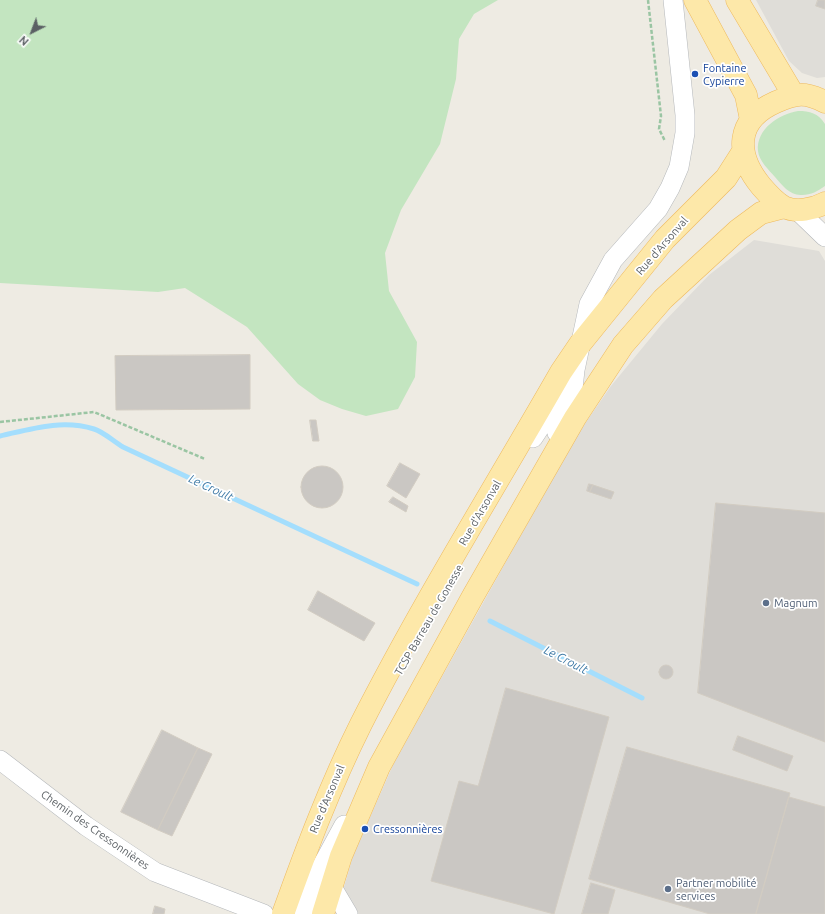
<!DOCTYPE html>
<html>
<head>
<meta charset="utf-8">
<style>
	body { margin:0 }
	#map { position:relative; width:825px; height:914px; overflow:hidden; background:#eeebe3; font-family:Ubuntu,sans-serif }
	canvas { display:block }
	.north { position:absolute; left:12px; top:12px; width:40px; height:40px; -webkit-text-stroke:3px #fff; paint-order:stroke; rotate:222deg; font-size:11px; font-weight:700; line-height:16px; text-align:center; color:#5b6064 }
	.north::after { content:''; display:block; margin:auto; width:14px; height:18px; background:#5b6064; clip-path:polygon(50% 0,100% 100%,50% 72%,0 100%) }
</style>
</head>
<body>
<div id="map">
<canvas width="825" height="914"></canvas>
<div class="north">N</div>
</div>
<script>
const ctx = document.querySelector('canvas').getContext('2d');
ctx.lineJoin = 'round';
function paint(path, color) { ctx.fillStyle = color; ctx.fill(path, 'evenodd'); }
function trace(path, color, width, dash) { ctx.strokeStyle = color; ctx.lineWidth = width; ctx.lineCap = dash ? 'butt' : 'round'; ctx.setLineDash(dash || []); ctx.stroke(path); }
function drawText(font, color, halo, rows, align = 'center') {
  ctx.font = font + ' Ubuntu,sans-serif'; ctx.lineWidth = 3.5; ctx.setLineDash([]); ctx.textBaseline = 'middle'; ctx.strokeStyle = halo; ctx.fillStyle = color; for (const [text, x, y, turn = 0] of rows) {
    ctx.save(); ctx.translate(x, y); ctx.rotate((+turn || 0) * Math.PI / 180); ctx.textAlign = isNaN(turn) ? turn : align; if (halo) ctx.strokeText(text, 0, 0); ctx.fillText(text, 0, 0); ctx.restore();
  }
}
const industrial = new Path2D(`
	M756,0H825V77L817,78L802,73L789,61Z
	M754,240L819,251L825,261V914H336L353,856L393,765L573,441L611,386L662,324L709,275Z`);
const green = new Path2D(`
	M0,0H498L474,14L459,39L456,79L440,144L401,210L385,253L389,291L417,342L415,377L398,409L366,416L342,409L320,400L298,384L247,327L185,288L158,292L0,283Z
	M798,111C810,111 818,113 825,124V186C818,191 811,195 802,195C790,196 782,185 775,177C769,170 759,161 758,151C756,129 779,114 798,111Z`);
const stream = new Path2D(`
	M0,436C31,429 62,419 94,429C104,432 114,442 123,447L417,584
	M490,621L642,698`);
const building = new Path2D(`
	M818,0H825V9L816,6Z
	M250,355V409L116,410L115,356Z
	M310,420H316L319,441H313Z
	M400,463L420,474L406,498L387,486Z
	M301 487a21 21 0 1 1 42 0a21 21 0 1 1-42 0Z
	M589,484L593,485L590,492L587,491Z
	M593,485L614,492L611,499L590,492Z
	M393,497L408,506L406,512L389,502Z
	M716,503L825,513V742L698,693Z
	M318,591L375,623L364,641L308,610Z
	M659 672a7 7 0 1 1 14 0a7 7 0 1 1-14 0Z
	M506,688L609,717L554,914L431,881L459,781L478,786Z
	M162,730L198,748L158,830L121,812Z
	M738,736L793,756L787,771L733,750Z
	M627,747L790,793L756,914H710L589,879Z
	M198,748L212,754L172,836L158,830Z
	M789,797L825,807V914H756Z
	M591,883L615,890L608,914H582Z
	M155,906L165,909L164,914H153Z`);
const path = new Path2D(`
	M648,0L661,116L659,129L665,141
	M0,422L94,412L205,459`);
const minor = new Path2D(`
	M797,210L825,237
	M557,433L572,398L575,370L589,304L613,260L658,209L670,188L679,167L685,133V115L673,0
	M533,438L566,388
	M0,760L86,826L155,872L264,914
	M312,884L344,825
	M332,887L348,914
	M304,914L315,873`);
const major = new Path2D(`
	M695,0L746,95L751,120
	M737,0L793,94
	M825,102C805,92 797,93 776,102C735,120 735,154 761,186C767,193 776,203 784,207C796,213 814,209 825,203
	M283,914C306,850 330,786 361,724C422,604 494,489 561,372L580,344L665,239L726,178L742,153
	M323,914L341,856L379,767L473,596L575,418L623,345L663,299L738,230L761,213L784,207`);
const markers = [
	[695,74,4,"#1a4fb4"],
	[766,603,4,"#5c6f8a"],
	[365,829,4,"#1a4fb4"],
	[668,889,4,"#5c6f8a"]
];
const transitNames = [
	["Fontaine",703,68],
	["Cypierre",703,81],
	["Cressonnières",373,829]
];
const streetNames = [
	["Rue d'Arsonval",662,246,-49],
	["Rue d'Arsonval",480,513,-60],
	["TCSP Barreau de Gonesse",429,620,-60],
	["Rue d'Arsonval",327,799,-67],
	["Chemin des Cressonnières",95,830,35]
];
const serviceNames = [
	["Magnum",774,603],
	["Partner mobilité",676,883],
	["services",676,896]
];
const waterNames = [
	["Le Croult",211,488,25],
	["Le Croult",566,660,27]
];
paint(industrial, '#dfddd8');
paint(green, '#c3e5c0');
trace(stream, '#a4defd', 5);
paint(building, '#cac7c3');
trace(building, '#d2ccc2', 1);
trace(minor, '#b4b7ba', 20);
trace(major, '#eeb95c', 23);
trace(path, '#9ac5a3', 2.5, [4, 2]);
trace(minor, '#fff', 19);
trace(major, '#fde8a9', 22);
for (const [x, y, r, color] of markers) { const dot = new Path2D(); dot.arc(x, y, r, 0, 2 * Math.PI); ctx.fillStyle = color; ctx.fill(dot); trace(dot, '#fff', 1.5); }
drawText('11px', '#164399', '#fff', transitNames, 'left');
drawText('11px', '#5b6064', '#fff', streetNames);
drawText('11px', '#4e5e75', '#fff', serviceNames, 'left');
drawText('italic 12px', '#3f7aa6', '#fff', waterNames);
</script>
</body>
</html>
